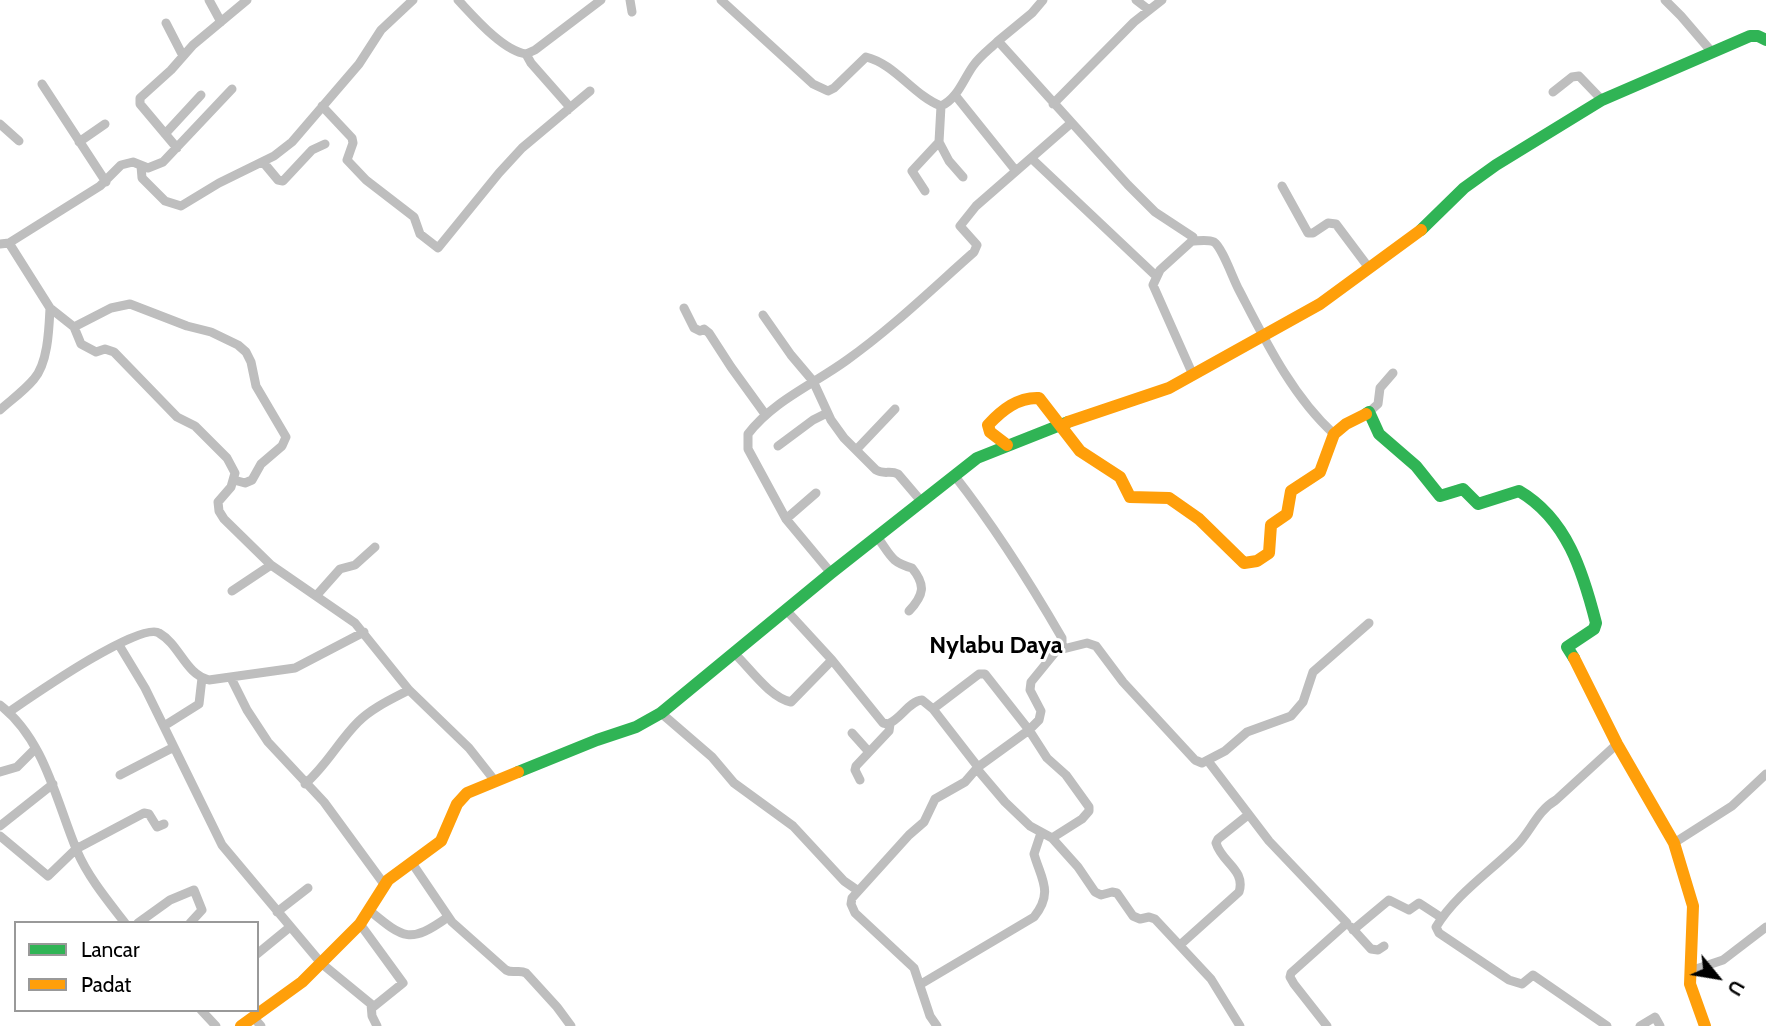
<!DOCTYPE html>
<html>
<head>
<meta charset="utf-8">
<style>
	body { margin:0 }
	#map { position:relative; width:1766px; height:1026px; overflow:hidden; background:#fff; font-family:Cabin,sans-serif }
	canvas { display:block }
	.legend { position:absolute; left:14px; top:921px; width:245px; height:91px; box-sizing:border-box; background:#fff; border:2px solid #999; margin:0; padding:9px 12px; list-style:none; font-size:21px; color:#000 }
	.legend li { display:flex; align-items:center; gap:14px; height:35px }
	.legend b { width:35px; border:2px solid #999 }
	.north { position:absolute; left:1682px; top:942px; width:70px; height:70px; -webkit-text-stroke:5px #fff; paint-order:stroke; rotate:120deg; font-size:19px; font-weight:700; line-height:28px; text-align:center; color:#000 }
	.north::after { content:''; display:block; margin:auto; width:24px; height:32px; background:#000; clip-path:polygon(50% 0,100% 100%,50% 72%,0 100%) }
</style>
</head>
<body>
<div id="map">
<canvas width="1766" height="1026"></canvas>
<ul class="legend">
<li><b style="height:9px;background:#30b455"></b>Lancar</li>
<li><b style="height:9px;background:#ff9f0a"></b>Padat</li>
</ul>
<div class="north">U</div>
</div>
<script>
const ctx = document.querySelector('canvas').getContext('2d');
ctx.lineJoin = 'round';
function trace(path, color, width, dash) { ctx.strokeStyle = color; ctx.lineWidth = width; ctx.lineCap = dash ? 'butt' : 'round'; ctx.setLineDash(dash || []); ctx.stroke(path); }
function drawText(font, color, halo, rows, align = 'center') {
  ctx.font = font + ' Cabin,sans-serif'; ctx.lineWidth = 6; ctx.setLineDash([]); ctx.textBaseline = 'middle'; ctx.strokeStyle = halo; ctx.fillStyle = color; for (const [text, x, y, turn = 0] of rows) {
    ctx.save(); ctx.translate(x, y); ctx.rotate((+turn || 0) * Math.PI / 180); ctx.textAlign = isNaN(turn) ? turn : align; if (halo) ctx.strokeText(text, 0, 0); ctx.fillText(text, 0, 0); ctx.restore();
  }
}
const street = new Path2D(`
	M209,0L221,22
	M458,0C474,17 503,51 526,54L535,50L601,0
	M630,0L632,12
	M721,0L813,84L828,91L834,88L866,57C895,64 913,95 941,106C958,98 963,80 973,66C980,56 990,49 998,41
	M1043,0L1032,13L998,41L1128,185L1155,212L1193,237L1192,241L1160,270L1153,285L1193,375
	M1136,0L1149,10
	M1665,0L1681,16L1711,51
	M166,23L183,56
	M526,54L531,63L568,105V110
	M42,84L106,182
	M1553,92L1572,77L1579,76L1602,100
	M955,95L1016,171
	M1053,104L1134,22L1162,0
	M322,106L352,138L353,143L347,160L366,180L414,217L420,234L438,248L499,173L522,148L590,91
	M0,124L19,141
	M165,134L201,95
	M79,142L105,124
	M939,142L949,161L963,177
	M177,148L140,104V98L171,70L193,45L247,0
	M1031,158L1156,276
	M263,162L278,180L283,181L312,150L325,144
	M141,166L142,178L165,201L181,206L219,183L274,156L292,142L359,64L381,30L413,0
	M1282,186L1308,233H1313L1328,223L1336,224L1369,268
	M925,191L912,171L939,142L941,106
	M1192,241C1198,241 1208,239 1214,242C1222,247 1233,279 1239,290C1265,340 1292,396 1334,434
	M9,243L50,308L74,327L81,344L96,352L105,349L114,352L177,417L195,426L227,458L235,473L231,487L218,502L219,511L224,519L271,565L355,623L409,690L469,748L495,781
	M0,244L9,243L100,186L121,165L133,162L148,168L163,162L232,89
	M684,308L694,328L700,331L704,329L709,333L731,367L765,414
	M763,315L791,355L813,381L831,420L844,438L876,470C884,475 890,470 898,474L921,501
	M74,327L111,308L130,304L187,326L211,332L238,345L246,352L251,362L256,386L286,437L282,446L261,464L252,480L245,483L234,480
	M0,410C11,400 24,391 34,379C48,363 49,329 50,308
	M1369,412L1378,404L1380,388L1393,373
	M778,446L813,420L827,413
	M856,450L895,409
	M786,519L816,493
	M878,538C891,556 891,562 912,568C926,585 924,595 909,611
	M831,573L786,519L748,449V434C773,401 814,384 847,360C892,328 932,289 974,252L977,245L960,226L976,206L1070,124
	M232,591L271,565
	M316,596L340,569L355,565L375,547
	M786,610L832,660L883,723L888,724C901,719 909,701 922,700L933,709L978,767
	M119,645L145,688L222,845L321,963L371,1004L372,1016L377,1026
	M1059,650L1087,643L1096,646L1123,682L1195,760L1202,763L1225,751L1247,732L1291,716L1303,702L1313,672L1369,623
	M734,653C750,668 769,697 791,702L832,660
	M231,678L247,710L268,742L324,802L384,884
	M0,705C45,740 56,801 77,851C88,877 108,901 125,923
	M933,709L979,674H985L1029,730L1047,758L1066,775L1089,807V811L1082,819L1052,838
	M9,712C31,697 140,621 159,633C180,645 185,674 209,680L295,668L364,632
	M661,713L712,757L734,783L793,826L844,881L857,890
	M164,726L199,704L202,678
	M852,733L869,752
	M1208,761L1269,841L1347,923L1291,973L1290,977L1294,984L1327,1026
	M977,769L1005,802L1030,826L1052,838L1078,867L1095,892L1101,895L1112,892L1117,893L1133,916L1140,919L1149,917L1155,919L1211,979L1240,1026
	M0,772L17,767L35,749
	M120,775L174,747
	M860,780L855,770L856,766L889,731L890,724
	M305,784C327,765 338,742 358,722C372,708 392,699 409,690
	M0,826L53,784
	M0,836L48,876L76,849L144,813L149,814L157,827L164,824
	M1674,843L1732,806L1766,774
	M412,863L452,922L506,970C513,974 519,969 526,973L557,1007L571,1026
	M370,911C404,939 410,944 448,917
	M277,912L308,888
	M138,923L170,900L194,890L202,910L190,923
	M360,924L403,983L372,1008
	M1351,927L1371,949L1378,950L1384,946
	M1353,930L1389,900L1409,910L1419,903L1442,918
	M1180,945L1239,892C1246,870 1222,863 1216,843L1218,839L1248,815
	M257,954L290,927
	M1690,971L1723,960L1766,927
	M921,984L1034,917C1054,892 1041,879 1034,854L1041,833
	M201,1010L216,1026
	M253,1017L261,1026
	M937,1026L930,1016L914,968L855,913L851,904L852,898L909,835L924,822L935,799L965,782L978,767L1029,730L1039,720L1041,711L1030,690L1031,682L1062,644V638C1029,581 994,526 954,475
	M1607,1026L1533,975L1522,984L1509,980L1439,933L1436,927C1456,894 1490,872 1517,845C1531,831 1537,811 1556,800L1617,744
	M1640,1026L1655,1017L1660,1026`);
const fast = new Path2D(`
	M1421,230L1464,188L1496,165L1602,100L1750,36H1758L1766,40
	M1366,414L1369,412L1379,434L1416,466L1440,496L1463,489L1478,504L1519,491C1567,519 1583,572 1596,623L1594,629L1567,647L1574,658
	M518,772L597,740L636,727L661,713L831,573L977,458L1068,422`);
const slow = new Path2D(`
	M1068,422L1169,388L1320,304L1421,230
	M1007,445L990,432L988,425C1002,410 1018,397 1039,398L1080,451L1120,477L1130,497L1169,498L1199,519L1244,563L1257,561L1269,553L1271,525L1287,514L1291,491L1320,472L1334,434L1346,424L1366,414
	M1574,658L1617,744L1674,843L1693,906L1690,984L1705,1026
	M241,1026L302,982L360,924L388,880L441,841L457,804L467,793L518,772`);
const quarterNames = [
	["Nylabu Daya",996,646]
];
trace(street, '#bebebe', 9);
trace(fast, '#30b455', 12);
trace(slow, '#ff9f0a', 12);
drawText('bold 24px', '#000', '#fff', quarterNames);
</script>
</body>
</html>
